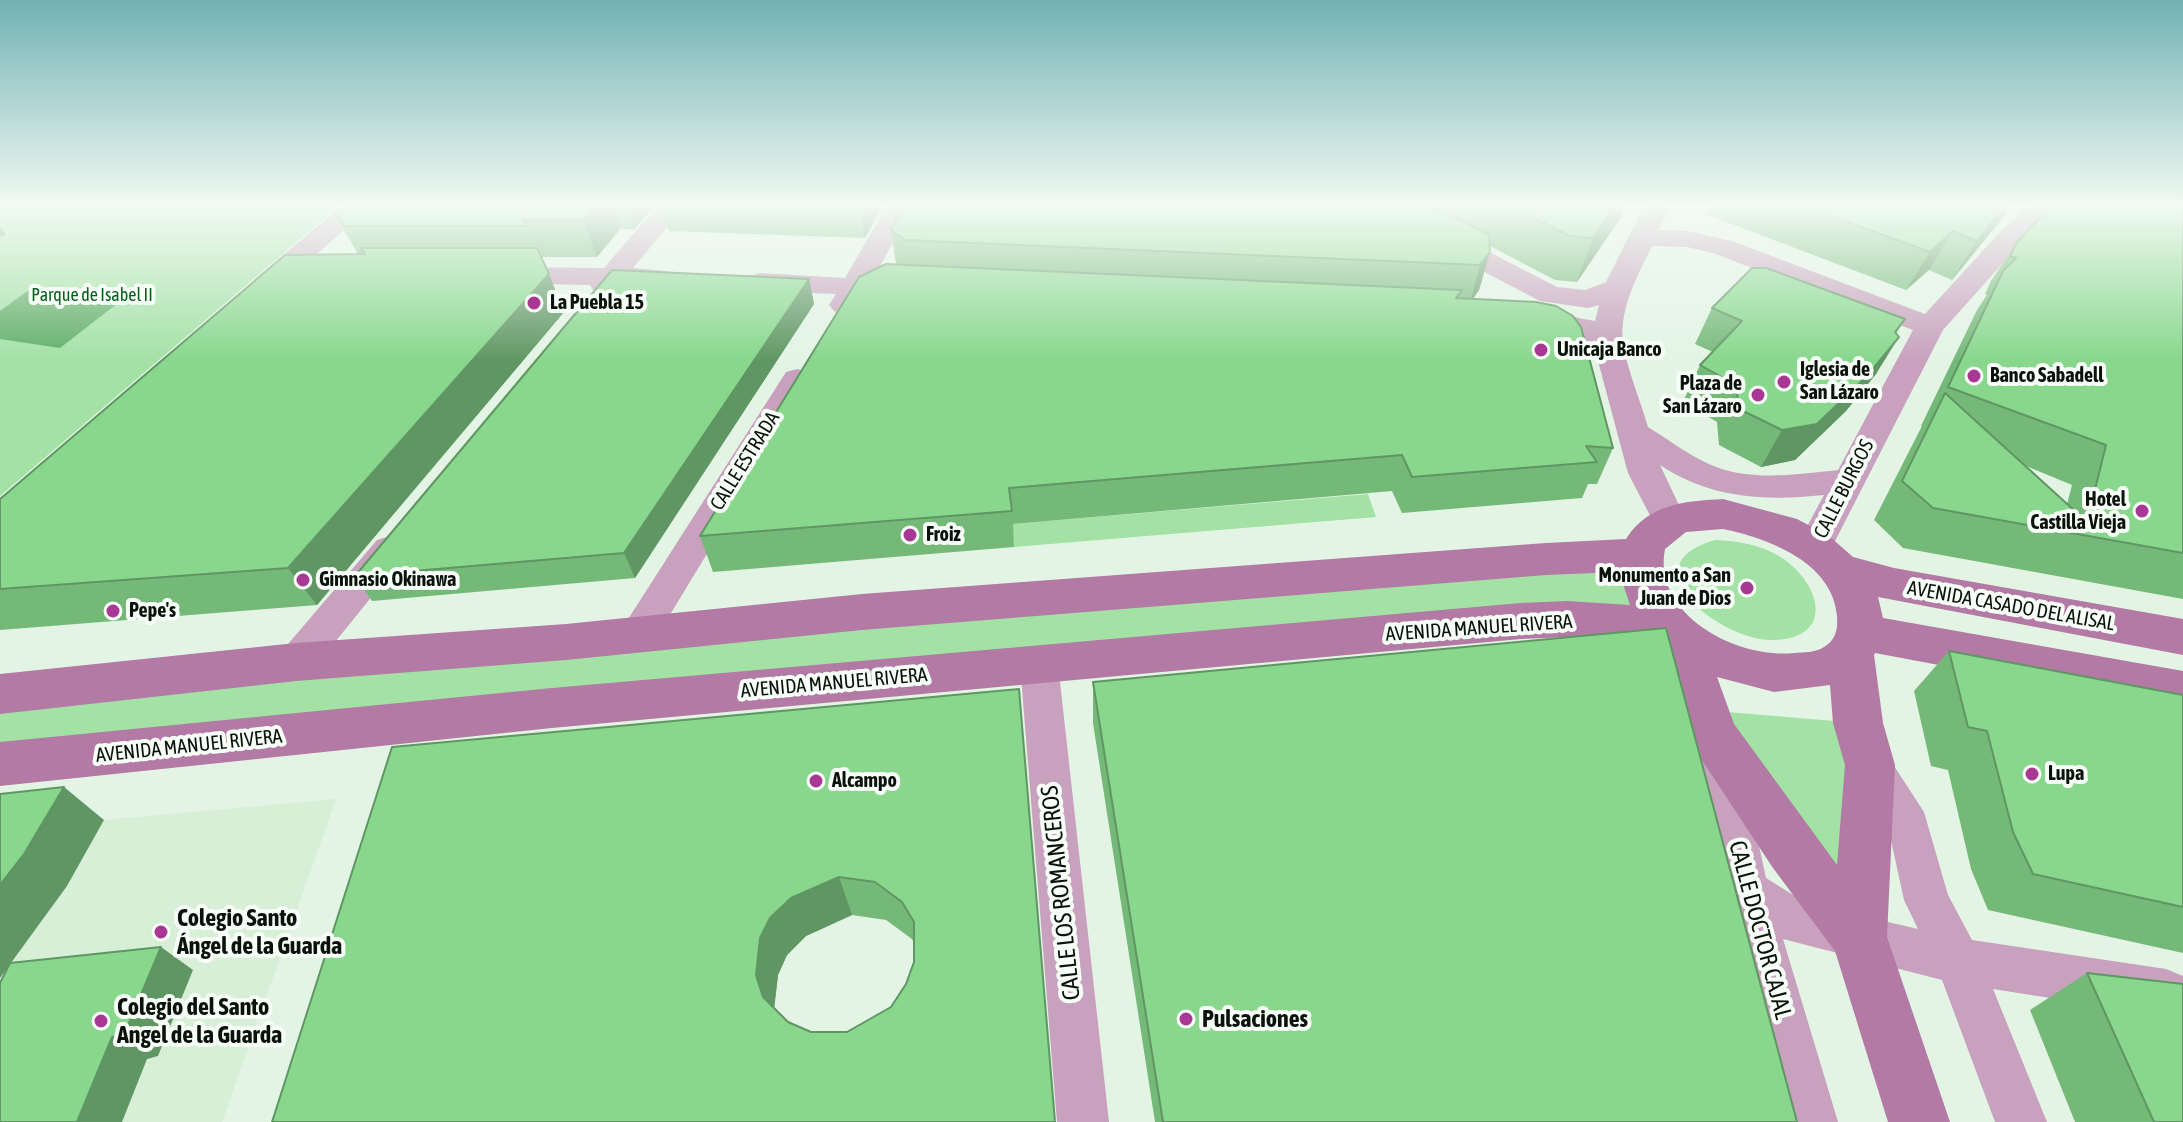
<!DOCTYPE html>
<html>
<head>
<meta charset="utf-8">
<style>
	body { margin:0 }
	canvas { display:block; background:#e3f4e4 }
</style>
</head>
<body>
<canvas width="2183" height="1122"></canvas>
<script>
const ctx = document.querySelector('canvas').getContext('2d');
ctx.lineJoin = 'round';
function paint(path, color) { ctx.fillStyle = color; ctx.fill(path, 'evenodd'); }
function trace(path, color, width, dash) { ctx.strokeStyle = color; ctx.lineWidth = width; ctx.lineCap = dash ? 'butt' : 'round'; ctx.setLineDash(dash || []); ctx.stroke(path); }
function drawText(font, color, halo, rows, align = 'center') {
  ctx.font = font + ' "Asap Condensed",sans-serif'; ctx.lineWidth = 8; ctx.setLineDash([]); ctx.textBaseline = 'middle'; ctx.strokeStyle = halo; ctx.fillStyle = color; for (const [text, x, y, turn = 0] of rows) {
    ctx.save(); ctx.translate(x, y); ctx.rotate((+turn || 0) * Math.PI / 180); ctx.textAlign = isNaN(turn) ? turn : align; if (halo) ctx.strokeText(text, 0, 0); ctx.fillText(text, 0, 0); ctx.restore();
  }
}
const built = new Path2D(`
	M336,799L222,1122H0V978L67,886L104,820Z`);
const green = new Path2D(`
	M0,204H341L0,496Z
	M1368,494L1376,517L1014,547L1012,524Z
	M1715,540C1737,541 1759,544 1779,556C1820,581 1838,639 1772,640C1719,640 1626,565 1715,540Z
	M1640,555L1669,625L0,761V693Z
	M1703,710L1858,723L1859,937Z`);
const water = new Path2D(`
	M29,290L118,303L60,348L0,339V311Z`);
const street = new Path2D(`
	M344,204H373L275,291L265,294L255,291L251,285L255,279Z
	M659,204H686L633,268L667,271L671,277L667,283L619,285C612,294 605,294 594,291L590,285L500,283L490,281L486,275L490,269L500,267L604,268Z
	M888,204H914L873,279L911,283L915,289L911,295L864,296L854,311L844,314L834,311L829,305L836,294L760,291L750,288L746,282L750,276L760,273L845,278Z
	M1362,204H1396L1557,287L1585,290L1606,282L1645,204H1671L1659,230L1687,231L1732,241L1925,314L2000,232L2031,204H2060L2020,244L1943,330L1832,547L1827,556L1814,560L1801,556L1796,547L1824,495C1765,501 1711,499 1660,465L1687,522L1682,531L1670,535L1658,531L1628,473L1594,346L1573,333L1521,324L1516,318L1521,312L1531,309L1595,321L1599,305L1588,308L1540,301L1366,210ZM1652,246L1687,247L1713,253L1913,330L1838,470C1800,474 1755,481 1719,468C1693,459 1671,441 1648,427C1640,399 1627,370 1623,342C1619,309 1638,275 1652,246Z
	M797,369L808,372L813,379L651,646L638,650L625,646L619,635L625,624L786,372Z
	M390,536L403,540L408,549L403,558L310,673L296,678L282,673L277,662L282,651L377,540Z
	M1039,648L1053,653L1058,664L1109,1122H1057L1020,664L1025,653Z
	M1717,732L1732,737L1738,749L1766,878L1806,903L1918,929L1904,900L1889,831L1849,765L1855,752L1870,747L1885,752L1924,812L1948,895L1972,940L2166,969L2183,976V1050L2166,1043L2151,1014L1993,989L2047,1122H1995L1942,980L1783,939L1838,1122H1786L1724,890L1696,749L1702,737Z`);
const secondary = new Path2D(`
	M1723,499L1797,519L1829,536L1853,557L1894,568L2183,619V655L1878,597L1883,618L2183,671V711L1875,653L1874,655L1883,723L1895,765L1887,937L1950,1122H1888L1835,951L1773,868L1696,751L1679,710L1657,642L1567,637L1521,639L552,728L0,786V742L552,688L1521,603L1567,601L1630,605L1619,572L1546,575L862,630L566,660L296,681L0,714V674L296,643L566,624L862,594L1546,543L1626,539C1648,504 1685,501 1723,499ZM1723,529C1767,538 1833,562 1837,616C1838,629 1836,640 1824,647C1815,653 1804,652 1794,653C1737,659 1652,615 1665,549L1686,532ZM1717,677L1774,692L1830,685L1833,723L1845,765L1837,865L1734,724Z`);
const wall = new Path2D(`
	M344,204H656L634,229H620L597,257H541L564,312L317,605L0,630V499L358,254L334,213Z
	M661,204H884L865,238L669,231Z
	M893,204H1625L1621,217L1577,282L1555,280L1490,246V252L1479,290L1473,299L1613,448L1597,484H1588L1582,498L1402,513L1392,491L1013,524L1014,547L713,572L700,536L896,264L891,230L895,223Z
	M1710,204H2014L1952,280L1929,270L1906,290L1705,214Z
	M2183,204V599L1903,548L1874,520L1922,426H1921L1977,310L1987,295L1985,294L1991,281L2017,242ZM2026,466L2072,485L2067,504Z
	M809,279L814,304L635,578L372,601L355,576Z
	M1712,308L1905,319L1896,334L1876,374L1846,411L1795,460L1761,467L1719,445L1717,422L1683,402L1700,365L1713,352L1695,344Z
	M1949,651L2183,695V953L1988,910L1971,869L1948,770L1931,766L1914,691Z
	M1093,682L1797,1122H1155L1093,723Z
	M1019,689L1055,1122H272ZM852,915L886,920L912,939L914,943V962L906,984L891,1007L847,1032H811L788,1022L774,1008L778,975L787,955L806,936Z
	M2087,973L2183,1122H2075L2030,1010Z`);
const shadedWall = new Path2D(`
	M597,204H612L620,229L597,257L583,220Z
	M626,204H656L634,229Z
	M859,204H884L865,238Z
	M1616,204H1625L1621,217L1577,282L1593,238Z
	M2007,204H2014L1952,280L1977,241Z
	M0,226L6,235L0,237Z
	M1953,231L1929,270L1906,290L1930,252Z
	M1490,252L1479,290L1470,303L1480,265Z
	M549,274L564,312L317,605L288,568Z
	M809,279L814,304L635,578L624,553Z
	M1899,337L1876,374L1846,411L1795,460L1761,467L1782,430Z
	M64,787L104,820L67,886L0,978V885Z
	M839,877L852,915L806,936L787,955L778,975L774,1010L763,997L756,975L760,938L770,918L791,898Z
	M161,947L193,970L158,1056L147,1059L122,1122H77L112,1037Z`);
const building = new Path2D(`
	M344,204H597L583,220H523L526,226H344L334,213Z
	M907,204H1428L1489,235L1490,252L1480,265L905,240L891,230Z
	M1506,204H1616L1593,238L1570,236Z
	M1798,204H2007L1977,241L1953,231L1930,252Z
	M2053,204H2183V553L1933,508L1902,481L1945,393L2087,522L2106,445L1948,387L2003,271L2016,258L2010,256L2017,242Z
	M361,248H537L549,274L288,568L0,589V499L285,255L365,254Z
	M886,264L1462,290L1456,298L1536,302L1556,306L1573,316L1581,327L1613,448L1586,446L1597,462L1412,477L1402,455L1009,488L1012,511L700,536L859,277Z
	M1752,268H1766L1905,319L1895,332L1899,337L1868,375L1817,424L1782,430L1739,409L1736,385L1700,365L1742,321L1712,308Z
	M612,270L809,279L624,553L355,576Z
	M1666,628L1797,1122H1163L1093,682Z
	M1949,651L2183,695V907L2033,874L2013,832L1987,731L1968,727Z
	M1019,689L1055,1122H272L392,747ZM839,877L875,882L902,902L914,922V962L906,984L891,1007L847,1032H811L788,1022L763,997L756,975L760,938L770,918L791,898Z
	M64,787L24,854L0,885V794Z
	M161,947L124,1035L112,1037L77,1122H0V983L10,963Z
	M2087,973L2183,984V1122H2154Z`);
const markers = [
	[534,303,8,"#a93894"],
	[1541,350,8,"#a93894"],
	[1974,376,8,"#a93894"],
	[1784,382,8,"#a93894"],
	[1758,395,8,"#a93894"],
	[2142,511,8,"#a93894"],
	[910,535,8,"#a93894"],
	[303,580,8,"#a93894"],
	[1747,588,8,"#a93894"],
	[113,611,8,"#a93894"],
	[2032,774,8,"#a93894"],
	[816,781,8,"#a93894"],
	[161,932,8,"#a93894"],
	[1186,1019,8,"#a93894"],
	[101,1021,8,"#a93894"]
];
const farParknames = [
	["Parque de Isabel II",92,295]
];
const poiNames = [
	["La Puebla 15",550,303],
	["Unicaja Banco",1557,350],
	["Iglesia de",1800,370],
	["San Lázaro",1800,393],
	["Banco Sabadell",1990,376],
	["Plaza de",1742,384,"right"],
	["San Lázaro",1742,407,"right"],
	["Hotel",2126,500,"right"],
	["Castilla Vieja",2126,523,"right"],
	["Froiz",926,535],
	["Monumento a San",1731,576,"right"],
	["Juan de Dios",1731,599,"right"],
	["Gimnasio Okinawa",319,580],
	["Pepe's",129,611],
	["Lupa",2048,774],
	["Alcampo",832,781]
];
const streetNames = [
	["CALLE ESTRADA",745,461,-58],
	["CALLE BURGOS",1844,489,-63],
	["AVENIDA CASADO DEL ALISAL",2011,606,10],
	["AVENIDA MANUEL RIVERA",1479,628,-4],
	["AVENIDA MANUEL RIVERA",834,683,-5],
	["AVENIDA MANUEL RIVERA",189,746,-6]
];
const nearStreetnames = [
	["CALLE LOS ROMANCEROS",1061,893,-96],
	["CALLE DOCTOR CAJAL",1760,930,75]
];
const nearPoinames = [
	["Colegio Santo",177,918],
	["Ángel de la Guarda",177,946],
	["Colegio del Santo",117,1007],
	["Angel de la Guarda",117,1035],
	["Pulsaciones",1202,1019]
];
paint(built, '#d7eed7');
paint(green, '#a3e1a5');
paint(water, '#60ae67');
paint(street, '#c7a1bd');
paint(secondary, '#b27aa4');
paint(wall, '#75b979');
paint(shadedWall, '#5f9663');
paint(building, '#88d78d');
trace(building, '#5f9663', 2);
const sky = ctx.createLinearGradient(0, 0, 0, 361);
sky.addColorStop(0, '#71b2b4');
sky.addColorStop(0.57, '#f2faf3');
sky.addColorStop(1, '#f2faf300');
ctx.fillStyle = sky;
ctx.fillRect(0, 0, 2183, 361);
for (const [x, y, r, color] of markers) { const dot = new Path2D(); dot.arc(x, y, r, 0, 2 * Math.PI); ctx.fillStyle = color; ctx.fill(dot); trace(dot, '#f7fef7', 3); }
drawText('18px', '#08601d', '#f7fef7', farParknames);
drawText('bold 20px', '#0b110b', '#f7fef7', poiNames, 'left');
drawText('20px', '#0b110b', '#f7fef7', streetNames);
drawText('24px', '#0b110b', '#f7fef7', nearStreetnames);
drawText('bold 24px', '#0b110b', '#f7fef7', nearPoinames, 'left');
</script>
</body>
</html>
